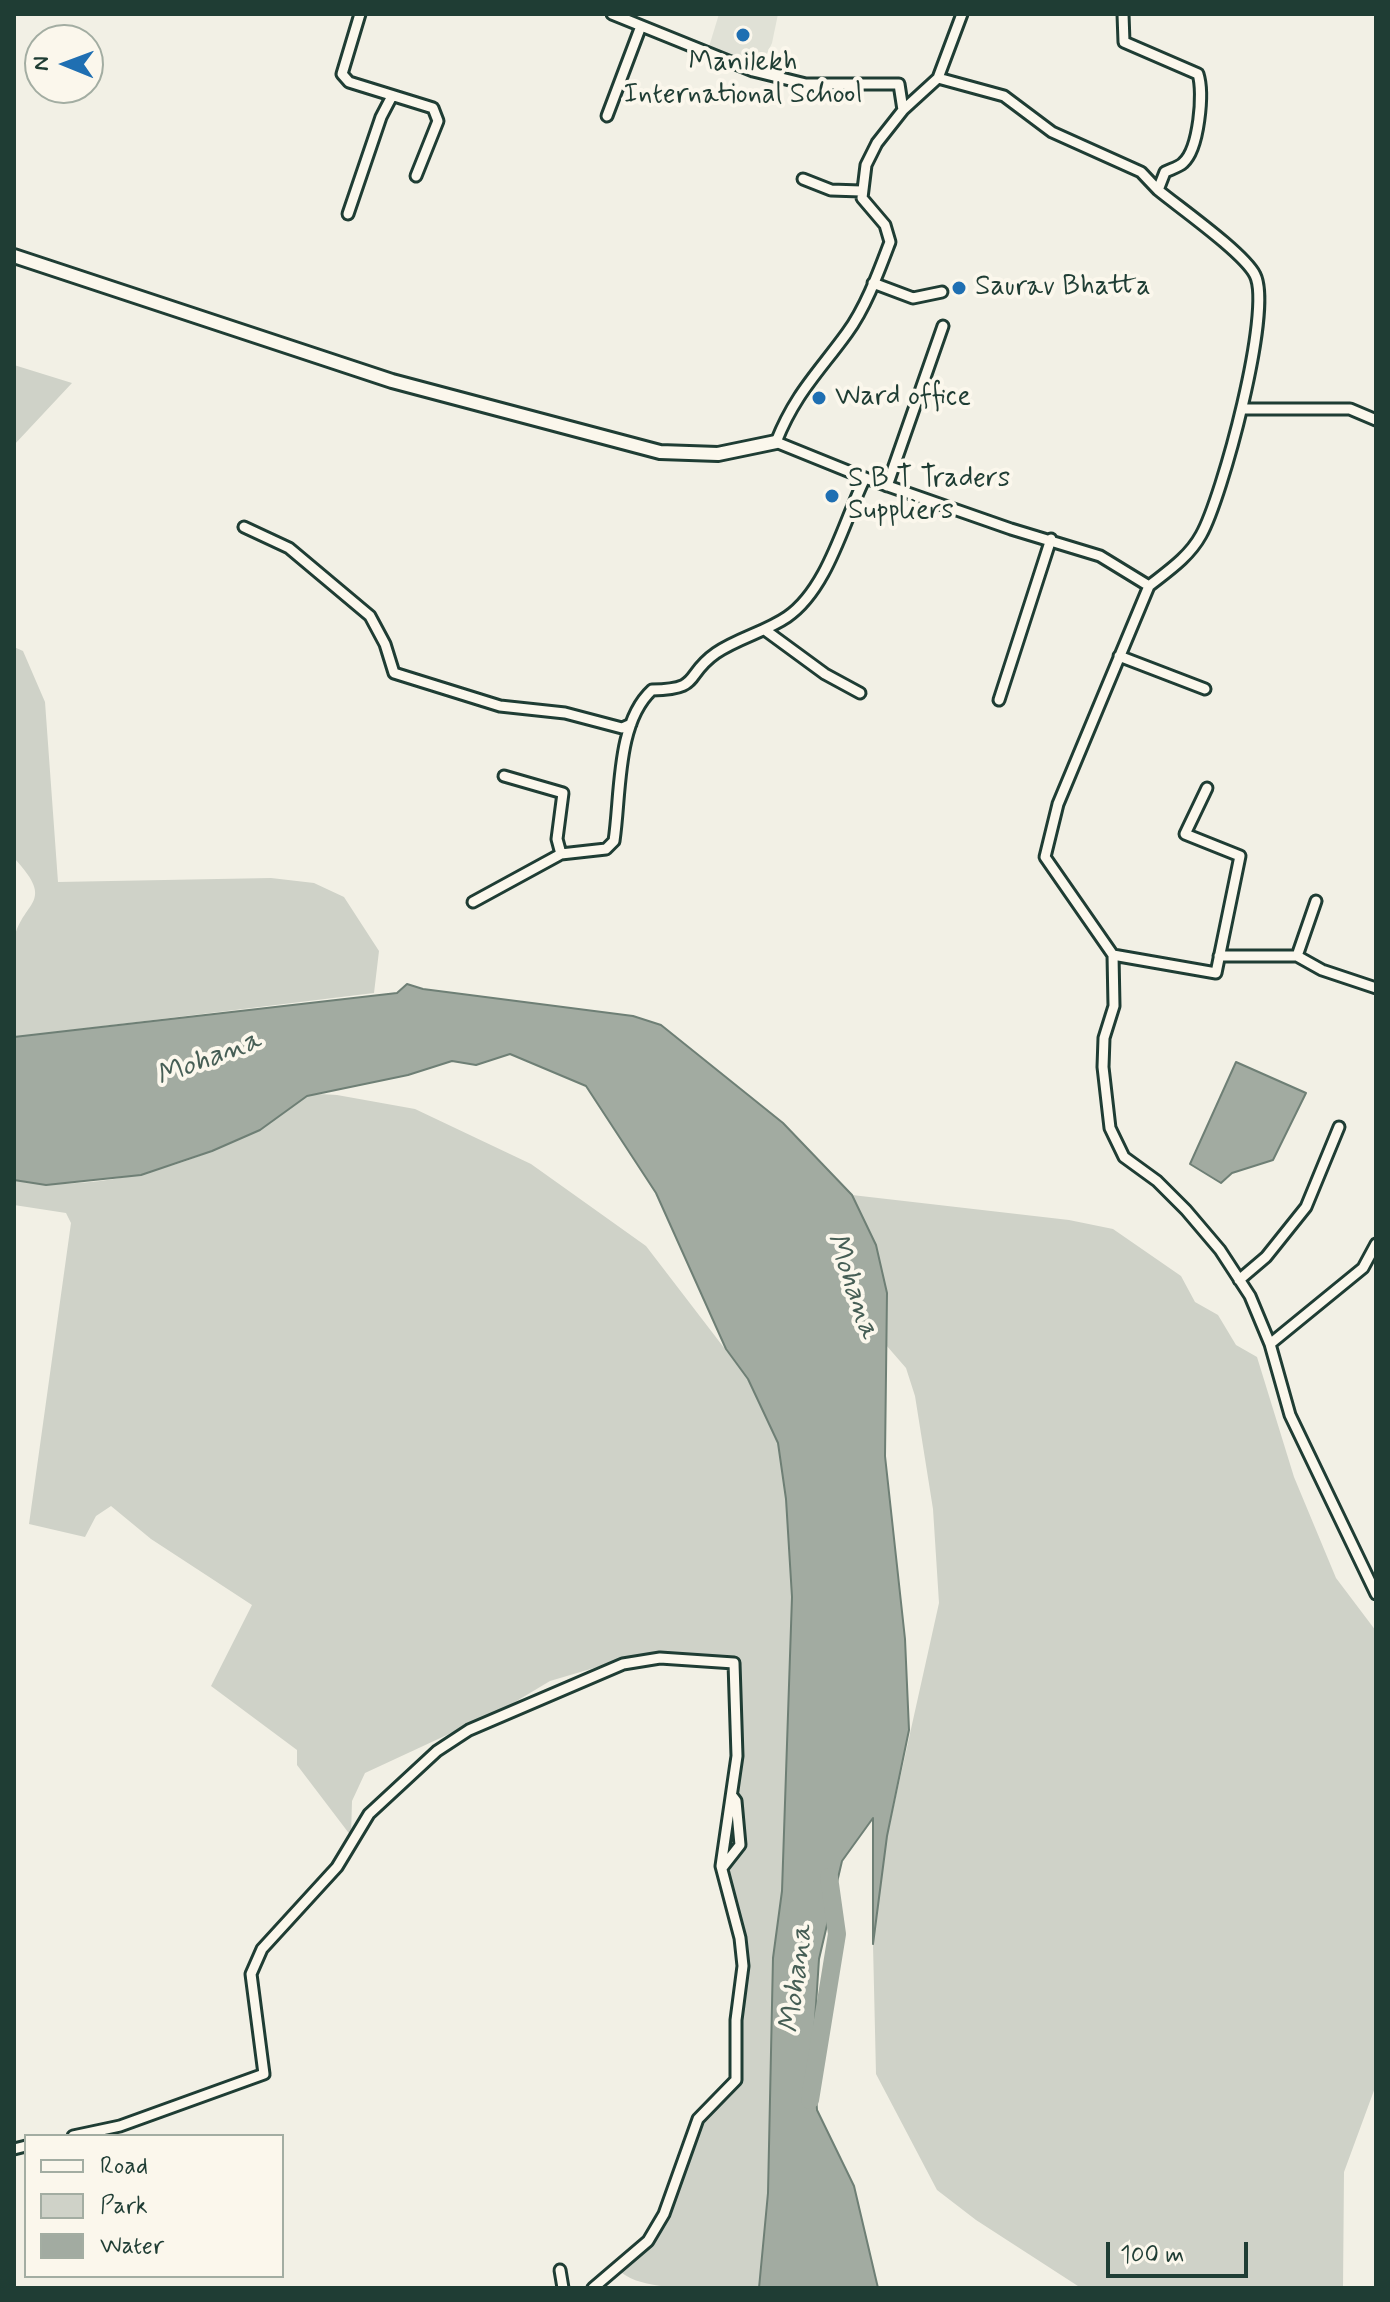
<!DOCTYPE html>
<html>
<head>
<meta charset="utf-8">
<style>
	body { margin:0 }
	#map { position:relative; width:1390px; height:2302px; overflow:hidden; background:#f2f0e5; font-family:Mynerve,sans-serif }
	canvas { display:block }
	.frame { position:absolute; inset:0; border:16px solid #1f3d34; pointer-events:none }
	.legend { position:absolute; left:24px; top:2134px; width:260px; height:144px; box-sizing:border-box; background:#fbf7ec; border:2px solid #a3ada2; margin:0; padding:10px 14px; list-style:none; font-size:24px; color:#1f3d34 }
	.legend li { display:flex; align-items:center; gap:16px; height:40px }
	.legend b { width:40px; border:2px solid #a3ada2 }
	.north { position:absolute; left:24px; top:24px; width:80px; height:80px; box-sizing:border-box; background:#fbf7ec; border:2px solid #a3ada2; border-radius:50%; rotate:271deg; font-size:22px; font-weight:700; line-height:32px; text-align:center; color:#1f3d34 }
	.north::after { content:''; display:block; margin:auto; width:28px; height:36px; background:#1f6fb2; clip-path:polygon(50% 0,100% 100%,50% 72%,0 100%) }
	.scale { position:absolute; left:1106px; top:2242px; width:142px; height:36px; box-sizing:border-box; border:4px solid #1f3d34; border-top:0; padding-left:10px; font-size:24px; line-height:28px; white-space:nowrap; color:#1f3d34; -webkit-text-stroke:6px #fbf7ec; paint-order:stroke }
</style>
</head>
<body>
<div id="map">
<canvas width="1390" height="2302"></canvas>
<div class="frame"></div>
<ul class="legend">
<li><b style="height:10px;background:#fbf7ec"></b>Road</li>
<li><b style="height:22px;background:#cfd2c8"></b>Park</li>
<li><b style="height:22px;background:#a2aba1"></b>Water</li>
</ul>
<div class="north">N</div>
<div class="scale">100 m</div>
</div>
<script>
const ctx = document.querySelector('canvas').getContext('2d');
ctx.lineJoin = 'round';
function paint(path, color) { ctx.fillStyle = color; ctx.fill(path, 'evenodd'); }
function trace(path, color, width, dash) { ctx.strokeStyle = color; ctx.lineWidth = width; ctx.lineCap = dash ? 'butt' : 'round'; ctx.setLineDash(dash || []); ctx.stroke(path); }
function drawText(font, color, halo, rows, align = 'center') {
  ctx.font = font + ' Mynerve,sans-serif'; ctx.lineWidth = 8; ctx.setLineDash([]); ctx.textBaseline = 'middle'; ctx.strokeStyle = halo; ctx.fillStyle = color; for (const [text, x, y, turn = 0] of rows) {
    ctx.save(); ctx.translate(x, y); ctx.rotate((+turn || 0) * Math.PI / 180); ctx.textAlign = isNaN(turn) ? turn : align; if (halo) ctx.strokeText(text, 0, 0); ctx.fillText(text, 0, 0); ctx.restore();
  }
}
const built = new Path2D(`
	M719,14H778L772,43L760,69L708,50Z`);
const green = new Path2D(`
	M14,365L72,383L14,445Z
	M14,647L23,651L45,702L58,882L271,878L314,883L344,897L379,951L374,993L14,1037C14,1006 9,971 14,941C21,900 58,905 14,858Z
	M337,1095L415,1109L531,1164L646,1246L748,1379L778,1443L786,1499L792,1597L782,1891L773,1958L768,2194L759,2288C726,2288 642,2294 620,2271L655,2238L663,2225L703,2115L737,2088L742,2076L740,2011L746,1941L728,1868L743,1842V1817L736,1793L737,1664L729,1656L671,1655L621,1660L550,1681L505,1708L365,1773L352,1801L351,1836L297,1765V1750L211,1686L252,1605L151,1539L111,1506L96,1516L85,1537L29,1524L71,1223L66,1213L14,1205V1180C98,1193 182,1168 257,1131C274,1123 288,1103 307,1096C315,1093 328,1095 337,1095Z
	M852,1195L1069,1220L1113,1229L1181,1276L1195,1302L1218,1315L1236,1345L1257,1357L1294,1477L1336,1578L1376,1631V2085L1344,2172L1343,2288H1081L976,2220L937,2190L876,2074L873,1944L887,1837L939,1603L933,1509L915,1396L906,1368L886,1345C887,1281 880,1253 852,1195Z`);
const water = new Path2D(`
	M407,984L423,989L633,1016L661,1025L783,1123L852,1195L876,1245L887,1293L885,1456L905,1639L909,1730L887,1836L873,1944V1818L842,1861L819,1959L813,2051L817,2110L854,2186L878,2288H759L768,2193L773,1958L782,1891L792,1597L786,1499L778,1443L748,1379L726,1349L656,1193L586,1086L510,1054L476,1065L452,1061L408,1075L307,1096L260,1130L212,1151L141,1175L46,1185L14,1180V1037L397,993Z
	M1236,1062L1306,1093L1273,1160L1232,1173L1221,1183L1190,1164Z`);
const river = new Path2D(`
	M810,2100L837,1934L829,1877`);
const minor = new Path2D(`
	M360,14L342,74L349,82L433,108L438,121L416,176
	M612,14L753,71L806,84H899L903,110
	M938,78L1004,96L1052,132L1141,172L1158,190
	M607,116L641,26
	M803,179L831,190L861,191
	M348,214L381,117L392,96
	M873,283L913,298L942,292
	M1243,409H1350L1376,420
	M865,478L1011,529L1100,556L1149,586C1168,571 1189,557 1201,535C1222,498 1273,310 1255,275C1244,253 1180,208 1158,190L1165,172C1171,169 1179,167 1183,163C1199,149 1204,93 1198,74L1124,42L1123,14
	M887,486L943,326
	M244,527L289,548L370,616L385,644L394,673L500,706L565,713L622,728L631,724
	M1149,586L1058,804L1045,857L1113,955L1114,1006L1104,1038L1103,1067L1110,1128L1124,1157L1157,1181L1186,1210L1220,1250L1250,1296L1270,1344L1290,1415L1376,1594
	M765,630L825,674L860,693
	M1119,656L1205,689
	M999,700L1051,539
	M504,776L563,793L557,839L561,854
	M473,902L561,854L606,849L614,841C621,795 616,723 652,690C703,689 683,676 716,653C738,638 765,632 787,617C828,589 844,520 865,478L776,442C795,394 818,373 847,333C866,307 879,271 890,242L885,225L862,198L866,165L877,143L903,110L938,78L962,14
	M1113,955L1216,973L1240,856L1185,834L1207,788
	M1219,956H1297L1316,901
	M1297,956L1322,970L1376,988
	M1239,1280L1266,1257L1306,1207L1339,1127
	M1270,1344L1363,1268L1376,1244
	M722,1868L740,1845L736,1801L733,1797
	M73,2136L120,2126L264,2074L251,1974L262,1949L337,1867L369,1814L437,1751L469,1730L623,1664L660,1658L734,1663L737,1756L721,1866L740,1938L743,1966L736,2020V2080L698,2119L664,2214L648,2241L593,2288
	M14,2149L26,2146
	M560,2270L563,2288`);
const secondary = new Path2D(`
	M14,256L392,381L660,452L718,454L776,442`);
const markers = [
	[743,35,8,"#1f6fb2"],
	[959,288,8,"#1f6fb2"],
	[819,398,8,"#1f6fb2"],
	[832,496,8,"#1f6fb2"]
];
const poiNames = [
	["Manilekh",743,64,"center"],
	["International School",743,96,"center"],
	["Saurav Bhatta",975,288],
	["Ward office",835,398],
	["S B T Traders",848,480],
	["Suppliers",848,512]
];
const waterNames = [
	["Mohana",209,1060,-21],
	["Mohana",851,1286,71],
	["Mohana",798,1979,-83]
];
paint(built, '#e0e1d6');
paint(green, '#cfd2c8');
paint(water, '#a2aba1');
trace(water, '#6e7f75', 2);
trace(river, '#a2aba1', 18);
trace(minor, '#1f3d34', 15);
trace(secondary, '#1f3d34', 18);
trace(minor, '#fbf7ec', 9);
trace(secondary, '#fbf7ec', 12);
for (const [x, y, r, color] of markers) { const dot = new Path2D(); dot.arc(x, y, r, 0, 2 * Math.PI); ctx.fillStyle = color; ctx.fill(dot); trace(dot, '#fbf7ec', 3); }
drawText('28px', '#1f3d34', '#fbf7ec', poiNames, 'left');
drawText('italic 30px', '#465e55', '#fbf7ec', waterNames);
</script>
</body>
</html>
